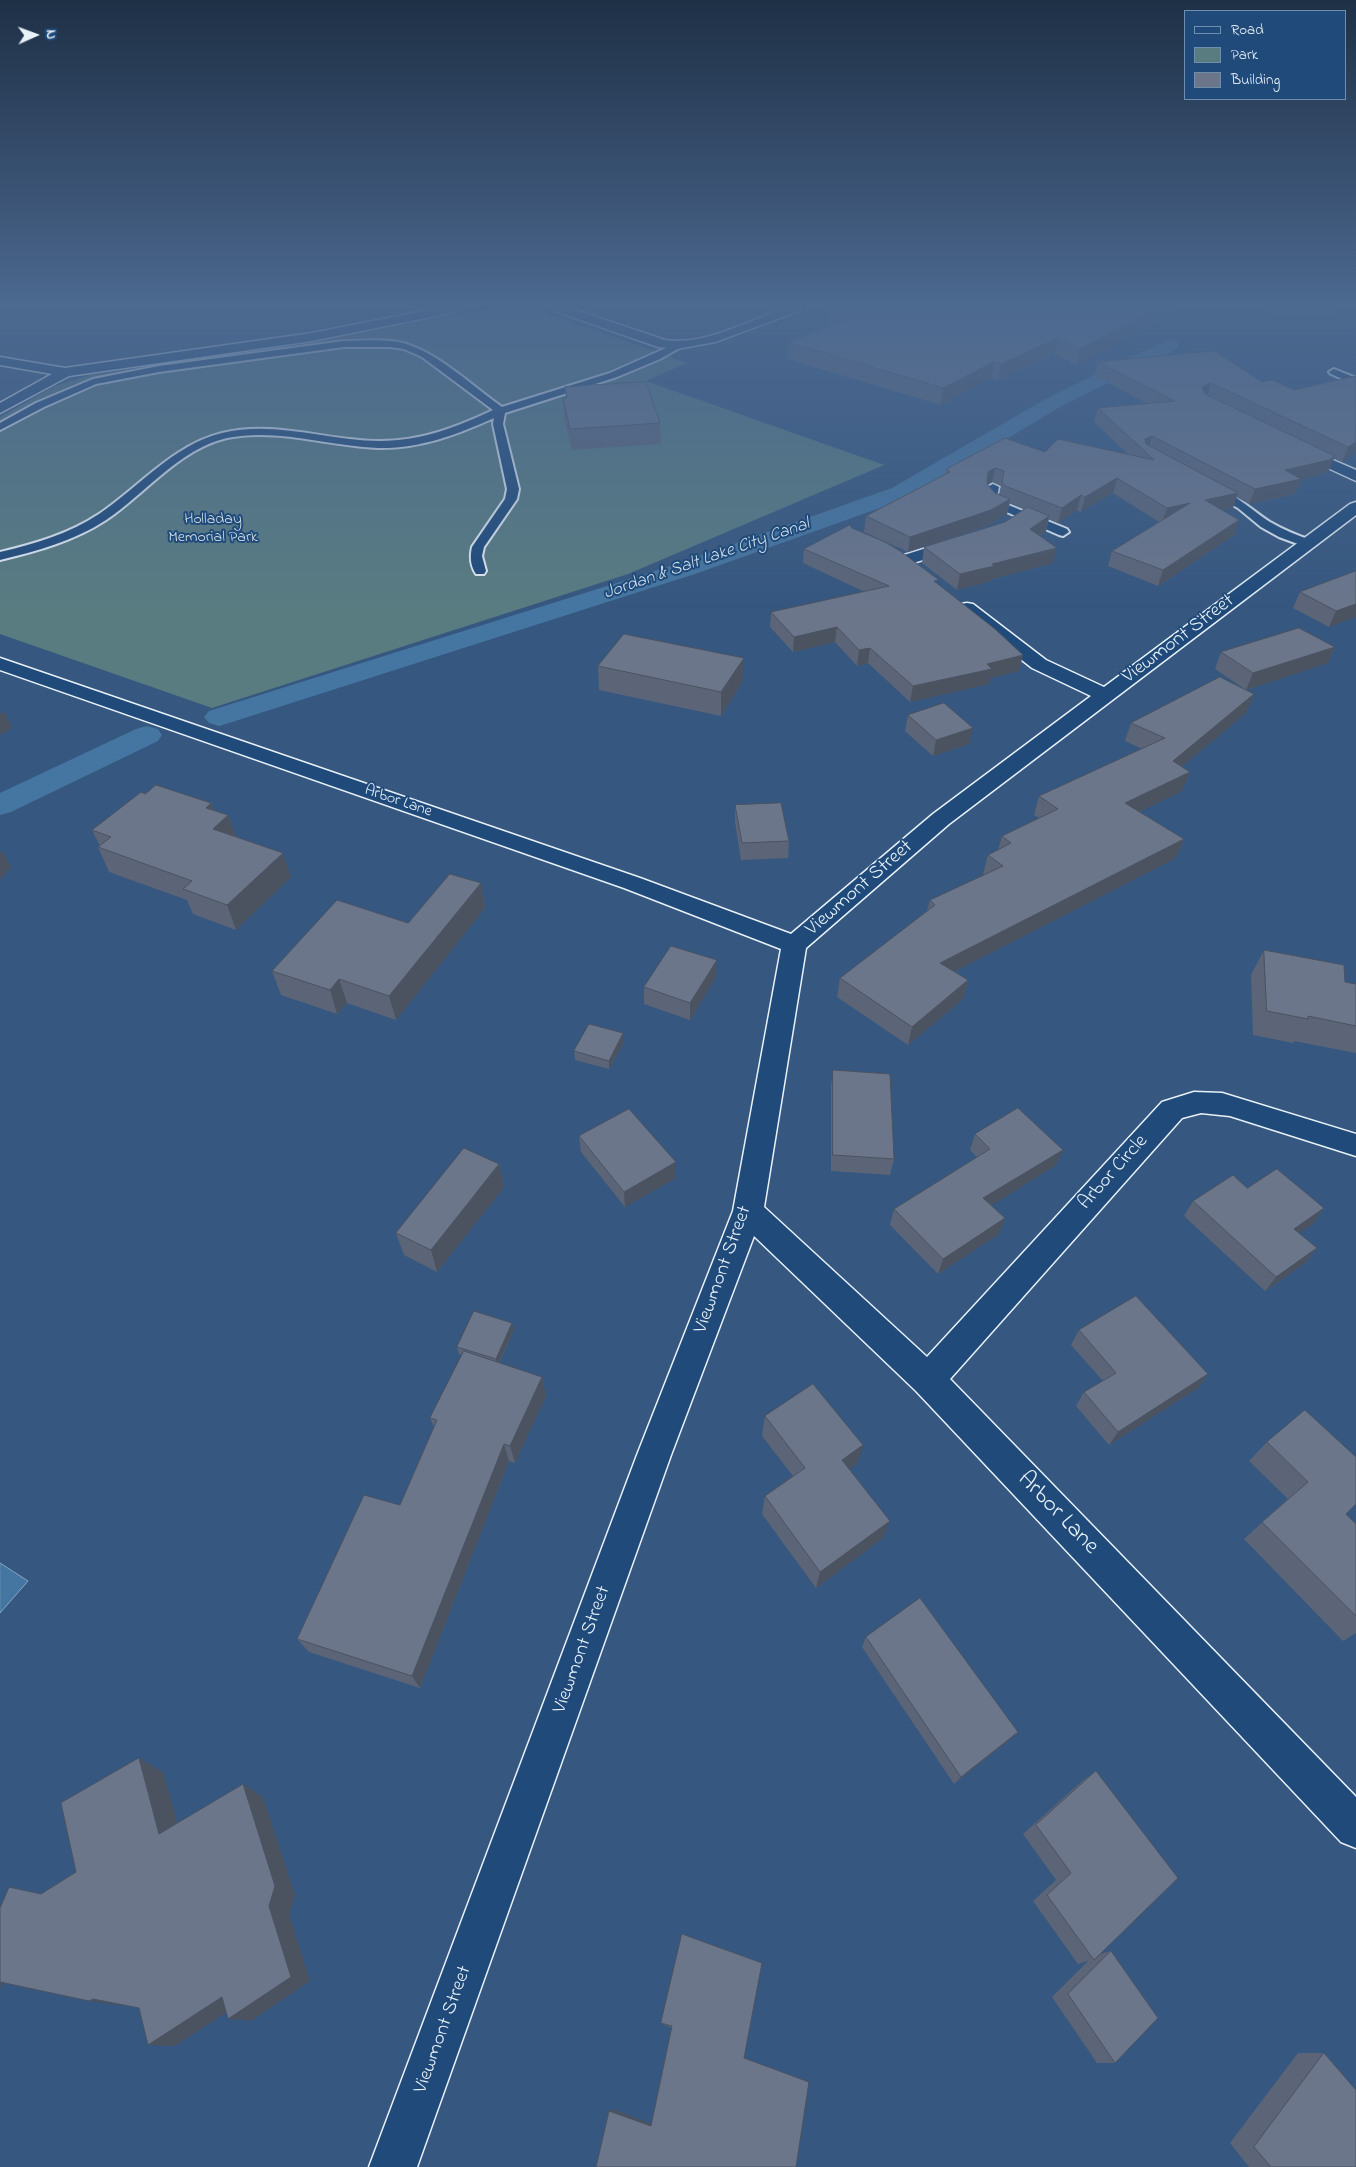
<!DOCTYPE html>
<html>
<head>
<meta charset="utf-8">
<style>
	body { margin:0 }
	#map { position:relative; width:1356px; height:2167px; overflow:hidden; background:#36577f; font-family:"Indie Flower",sans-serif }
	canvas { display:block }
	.legend { position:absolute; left:1184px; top:10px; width:162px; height:90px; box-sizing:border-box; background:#1f4a7a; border:1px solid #6f8dac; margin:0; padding:6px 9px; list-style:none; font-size:15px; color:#e8f1f8 }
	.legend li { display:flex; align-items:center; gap:10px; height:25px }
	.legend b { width:25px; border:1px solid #6f8dac }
	.north { position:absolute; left:10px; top:10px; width:50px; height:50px; -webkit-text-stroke:4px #1f4a7a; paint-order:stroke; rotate:88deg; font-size:14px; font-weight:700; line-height:20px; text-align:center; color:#e8f1f8 }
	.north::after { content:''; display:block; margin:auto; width:18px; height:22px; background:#e8f1f8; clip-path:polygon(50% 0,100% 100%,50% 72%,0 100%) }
</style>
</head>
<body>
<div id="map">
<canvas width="1356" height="2167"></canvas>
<ul class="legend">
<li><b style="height:6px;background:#1f4a7a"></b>Road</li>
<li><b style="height:14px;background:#597c81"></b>Park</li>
<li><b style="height:14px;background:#6b768b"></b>Building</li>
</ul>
<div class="north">N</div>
</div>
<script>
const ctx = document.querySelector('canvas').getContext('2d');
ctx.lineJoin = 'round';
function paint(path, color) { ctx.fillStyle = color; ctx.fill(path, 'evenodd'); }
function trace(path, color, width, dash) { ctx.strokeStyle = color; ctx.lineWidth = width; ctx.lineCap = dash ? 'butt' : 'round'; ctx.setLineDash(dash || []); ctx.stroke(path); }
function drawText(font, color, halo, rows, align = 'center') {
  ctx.font = font + ' "Indie Flower",sans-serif'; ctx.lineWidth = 4; ctx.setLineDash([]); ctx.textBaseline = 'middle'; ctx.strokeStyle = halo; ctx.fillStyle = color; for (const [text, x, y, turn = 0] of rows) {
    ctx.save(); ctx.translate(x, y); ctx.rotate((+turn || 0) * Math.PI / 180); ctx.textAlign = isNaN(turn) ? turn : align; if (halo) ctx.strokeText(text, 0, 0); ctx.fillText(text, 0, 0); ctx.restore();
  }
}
const green = new Path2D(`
	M499,308H532L687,363L646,381L884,465L628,574L212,708L0,634V417L55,386L90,375L280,349L429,319Z`);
const water = new Path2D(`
	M0,1563L28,1581L0,1613Z`);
const canal = new Path2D(`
	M1170,339L1177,341L1179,345L1177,349L1063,405L908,498L695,574L229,723L219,726L209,723L204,717L209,711L677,564L892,488L1049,397Z
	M147,726L158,729L162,735L158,741L11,812L0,815V793L136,729Z`);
const lane = new Path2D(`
	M344,341C365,341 389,338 409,345C440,355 475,388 502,407L610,373L675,344L678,343L683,346L660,359L617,377L505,413L503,424L519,489L517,499L484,547L482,556L486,571L484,574H476C470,565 470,556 472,547L505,499L507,489L493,424L494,418C457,435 418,449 378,448C327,446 278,428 227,438C179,449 145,494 106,520C74,541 37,551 0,560V552C34,544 69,534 99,514C139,487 173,445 222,433C275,420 327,441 380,441C421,441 457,427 493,410L422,357L404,349L390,347H344L159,372L96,384L44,407L0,430V423L36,403L93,379L159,366Z
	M1334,369L1356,378V385L1331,374L1329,372Z
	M993,484L999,487L997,497L1001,502L1067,529L1069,532L1063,536L1059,535L993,506L985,498L987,487Z
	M1210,486C1233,491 1251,510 1270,522C1284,530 1299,536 1313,541L1315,544L1309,548L1279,537L1261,527L1238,508L1206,491L1204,489L1206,487Z`);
const street = new Path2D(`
	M438,308H461L455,312L312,341L69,376L0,413V403L52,374L0,365V357L65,368L312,333Z
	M553,308H570L665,340C695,344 725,332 752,321C769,314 783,307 801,308L799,311L715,342L677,349L658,347L555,311Z
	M1298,445L1356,470V481L1293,452L1291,449L1293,446Z
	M1356,502V515L949,824L806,948L764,1207L927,1357L1162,1102L1194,1092L1222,1093L1356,1134V1156L1230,1116L1201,1113L1182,1118L950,1379L1356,1797V1848L1341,1842L916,1391L754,1236L671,1455L417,2167H369L637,1455L733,1211L781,949L624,888L0,670V658L640,878L791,934L933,814L1091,696L1032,668L961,612L958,608L961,604L967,603L973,604L1046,660L1104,687L1350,504Z
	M958,538L964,539L966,543L964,547L907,565L901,564L898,560L901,556Z`);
const wall = new Path2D(`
	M830,308H1182L1076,365L1054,354L998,380L991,378L941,405L787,359L788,342L835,324L829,322Z
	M1262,308H1338L1336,314L1269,315Z
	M1098,362L1262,382L1294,390L1356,376V453L1342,462L1334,458L1329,470L1323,474L1301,480L1295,494L1249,504L1236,497L1233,508L1222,510L1239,520L1234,535L1158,586L1108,566L1112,551L1159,522L1113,493L1081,512L1077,510L1058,523L1049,519L1046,531L1039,536L1053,563L992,579L991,581L957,590L922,563L924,547L1005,522L1024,509L1010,503L1007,514L988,525L908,552L864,532L866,516L945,475L946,469L1045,452L1128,454L1094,422L1098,408L1148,404L1094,375ZM992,482L1001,486L999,494L995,493L987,485Z
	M565,387L660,423L661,444L572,450L564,419L563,398H566Z
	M852,528L938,584L1019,671L990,678L989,684L910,702L868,663L857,666L835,642L793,652L770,627L771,612L865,592L803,563L804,549Z
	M1356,571L1329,627L1293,608L1300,592Z
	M1335,647L1328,663L1246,690L1215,669L1221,652Z
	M598,666L742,682L721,716L599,690Z
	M1254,694L1246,713L1181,767L1190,772L1182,791L1139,812L1184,839L1176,858L955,971L968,980L963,999L908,1045L837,997L840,978L927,911L930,900L985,875L983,874L988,855L998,850L1002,836L1039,818L1034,815L1039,796L1142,749L1125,741L1131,723Z
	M908,715L969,744L933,756L905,731Z
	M145,794L211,803L214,810L228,815L236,836L291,877L236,930L193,914L187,900L109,872L98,847L100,846L92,830Z
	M735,805L789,841L788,858L741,860L735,822Z
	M481,883L485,908L396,1020L347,1003L337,1014L281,995L272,971L408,923Z
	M1264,950L1345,982L1356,984V1053L1294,1041L1293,1043L1253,1035L1251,975Z
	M716,977L690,1020L644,1004V987Z
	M624,1042L609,1069L575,1060L574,1051Z
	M833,1070L894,1159L890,1175L831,1171V1086Z
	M975,1134L1056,1165L991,1205L999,1234L938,1274L890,1225L894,1209L977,1157L970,1150Z
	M579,1136L676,1178L625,1207L581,1152Z
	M499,1164L504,1187L437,1272L404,1255L396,1233Z
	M1247,1188L1324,1208L1313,1224L1299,1233L1317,1248L1305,1263L1265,1291L1184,1216L1193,1201Z
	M514,1330L499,1363L542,1377L546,1396L515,1463L509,1461L420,1688L309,1652L297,1639L400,1505L434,1427L430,1418L462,1355L459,1354L457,1347Z
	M1079,1330L1208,1374L1198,1388L1109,1445L1076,1406L1084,1392L1103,1381L1071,1345Z
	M765,1416L857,1464L849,1469L883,1538L816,1588L762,1514L765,1496L793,1476L762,1436Z
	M1267,1442L1356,1524V1633L1343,1641L1244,1539L1288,1499L1249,1461Z
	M866,1637L1018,1732L1009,1740L954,1784L862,1647Z
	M1096,1771L1100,1954L1111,1951L1115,2063H1097L1052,1997L1088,1961L1078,1964L1033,1901L1056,1880L1023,1834L1081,1782Z
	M682,1934L744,2058L596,2167L612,2109L651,2124L672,2028L662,2024L661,2023Z
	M1298,2053H1324L1356,2167H1249L1230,2143Z`);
const shadedWall = new Path2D(`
	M1158,308H1182L1076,365L1080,349Z
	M1058,338L1054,354L998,380L1001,364Z
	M994,362L991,378L941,405L943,388Z
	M1211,383L1207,397L1198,401L1202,387Z
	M1152,436L1148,450L1145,439Z
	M1356,442V453L1342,462L1348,447Z
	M1335,456L1329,470L1323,474L1301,480L1295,494L1249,504L1255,489L1285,470Z
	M995,468L992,482L985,487L988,472Z
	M1117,478L1113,493L1081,512L1085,497Z
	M1238,493L1233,508L1200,515L1205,500Z
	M1081,495L1077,510L1058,523L1062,508Z
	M1010,499L1007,514L988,525L908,552L910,537Z
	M1190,503L1162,523L1167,508Z
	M1049,516L1046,531L1026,544L1030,529Z
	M1239,520L1234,535L1158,586L1163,570Z
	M1057,548L1053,563L992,579L991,581L957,590L960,574L992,564Z
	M1356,604V617L1329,627L1336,611Z
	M837,627L835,642L793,652L794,637Z
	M1335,647L1328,663L1246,690L1253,673Z
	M870,648L868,663L857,666L859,650Z
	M1023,655L1019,671L990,678L989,684L910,702L913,686L987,664Z
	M744,658L742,682L721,716V692Z
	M1254,694L1246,713L1166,780L1173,761Z
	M4,711L12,728L0,735V714Z
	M973,728L969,744L933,756L936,740Z
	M1190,772L1182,791L1119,822L1125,803Z
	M211,803L219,823L228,815L237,839L222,853L206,808Z
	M1184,839L1176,858L936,981L940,963Z
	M2,851L11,867L0,880V853Z
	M283,853L291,877L236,930L227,905Z
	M481,883L485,908L396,1020L389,996Z
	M717,960L716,977L690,1020V1003Z
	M339,979L347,1003L337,1014L330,990Z
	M968,980L963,999L908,1045L912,1027Z
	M623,1033L624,1042L609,1069V1061Z
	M1063,1150L1056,1165L978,1214L983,1198Z
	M676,1162V1178L625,1207L624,1192Z
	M499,1164L504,1187L437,1272L431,1250Z
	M1324,1208L1313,1224L1283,1244L1294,1229Z
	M1005,1218L999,1234L938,1274L943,1259Z
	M1317,1248L1305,1263L1265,1291L1276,1277Z
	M512,1323L514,1330L497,1366L496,1359Z
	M1208,1374L1198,1388L1109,1445L1118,1432Z
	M542,1377L546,1396L515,1463L510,1446Z
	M504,1444L509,1461L420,1688L412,1676Z
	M863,1445L857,1464L837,1478L842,1460Z
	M890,1521L883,1538L816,1588L820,1572Z
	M1018,1732L1009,1740L954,1784L961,1777Z
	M139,1758L163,1772L184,1845L159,1834Z
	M243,1784L263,1797L295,1895L289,1914L310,1981L251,2021L228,2019L269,1906Z
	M0,1979L4,1980L0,1990Z
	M222,1997L245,2000L175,2046L148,2045Z
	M93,1999L123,2002L119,2005L89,2001Z
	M612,2109L652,2124L651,2126L609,2111Z`);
const building = new Path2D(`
	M834,308H1129L1143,311L1149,308H1158L1080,349L1058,338L1001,364L994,362L943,388L788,342L858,315Z
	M1215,351L1262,382L1273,380L1294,390L1356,376V442L1348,447L1211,383L1202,387L1205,394L1335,456L1329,460L1285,470L1301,479L1255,489L1152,436L1145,439L1146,444L1238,493L1205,500L1239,520L1163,570L1112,551L1190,503L1167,508L1117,478L1085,497L1081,495L1062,508L1005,486L1002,482L1004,471L995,468L988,472L987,484L995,493L1010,499L991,510L910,537L866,516L950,472L946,469L1005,438L1045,452L1058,439L1154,460L1098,408L1175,401L1098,362Z
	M646,382L660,423L570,429L563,398H567L565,387Z
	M1028,507L1049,516L1030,529L1057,548L992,564L994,566L960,574L924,547L1005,522Z
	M850,525L852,528L885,542L900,551L939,580L934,581L995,629L1023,655L987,664L992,669L913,686L870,648L859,650L837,627L794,637L771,612L889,586L804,549Z
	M1356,571V604L1336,611L1300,592Z
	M1299,628L1335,647L1253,673L1221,652Z
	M624,634L744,658L721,692L598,666Z
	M1220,677L1254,694L1173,761L1190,772L1125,803L1184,839L940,963L968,980L912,1027L840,978L935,905L930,900L1003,866L988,855L1011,843L1002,836L1058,809L1039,796L1165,738L1131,723Z
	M944,703L973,728L936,740L908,715Z
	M156,785L211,803L206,808L228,815L213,829L283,853L227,905L183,889L192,881L98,847L111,837L92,830L141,792L145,794Z
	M781,803L789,841L742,843L735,805Z
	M450,874L481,883L389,996L339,979L330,990L272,971L337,900L408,923Z
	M671,946L717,960L690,1003L644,987Z
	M1264,950L1344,965L1345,982L1356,984V1026L1308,1016V1019L1267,1011Z
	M589,1024L623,1033L609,1061L574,1051Z
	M833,1070L890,1074L894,1159L833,1155Z
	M1018,1108L1063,1150L983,1198L1005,1218L943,1259L894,1209L990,1149L975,1134Z
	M629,1109L676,1162L624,1192L579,1136Z
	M464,1148L499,1164L431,1250L396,1233Z
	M1277,1169L1324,1208L1294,1229L1317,1248L1276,1277L1193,1201L1233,1175L1247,1188Z
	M1136,1296L1208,1374L1118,1432L1084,1392L1116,1373L1079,1330Z
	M474,1311L512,1323L496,1359L457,1347Z
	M464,1351L542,1377L510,1446L504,1444L412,1676L297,1639L364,1495L400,1505L437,1420L430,1418Z
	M813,1384L863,1445L842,1460L890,1521L820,1572L765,1496L805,1468L765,1416Z
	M1305,1410L1356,1457V1504L1346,1514L1356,1524V1616L1262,1522L1308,1482L1267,1442Z
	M920,1598L1018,1732L961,1777L866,1637Z
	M139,1758L159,1834L243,1784L275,1886L269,1906L291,1977L228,2019L222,1997L148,2045L139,2008L93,1999L89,2001L0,1982V1908L9,1887L41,1894L76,1872L61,1803Z
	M1096,1771L1178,1878L1094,1960L1047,1895L1071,1873L1036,1825Z
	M682,1934L762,1963L744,2058L809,2082L796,2167H596L609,2111L651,2126L672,2026L661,2023Z
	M1111,1951L1158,2018L1115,2063L1068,1994Z
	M1324,2053L1356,2090V2167H1271L1254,2147Z`);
const farParknames = [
	["Holladay",213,520],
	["Memorial Park",213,538]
];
const farStreetnames = [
	["Arbor Lane",398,802,19]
];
const farWaternames = [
	["Jordan & Salt Lake City Canal",707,560,-19]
];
const streetNames = [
	["Viewmont Street",1179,640,-37],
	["Viewmont Street",860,889,-41],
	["Arbor Circle",1114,1173,-48],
	["Viewmont Street",724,1270,-70],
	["Viewmont Street",583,1650,-70],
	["Viewmont Street",444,2030,-70]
];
const nearStreetnames = [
	["Arbor Lane",1057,1514,46]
];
paint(green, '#597c81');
paint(water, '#4576a2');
trace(water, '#86a7c4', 1);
paint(canal, '#4576a2');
trace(lane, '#e8f1f8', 4);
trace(street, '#e8f1f8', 3);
paint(lane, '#1f4a7a');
paint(street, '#1f4a7a');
paint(wall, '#5c6578');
paint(shadedWall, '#4b5361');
paint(building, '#6b768b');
trace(building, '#4b5361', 1);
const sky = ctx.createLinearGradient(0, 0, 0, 611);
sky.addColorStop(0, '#1e3046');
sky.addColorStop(0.5, '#4c6990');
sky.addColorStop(1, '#4c699000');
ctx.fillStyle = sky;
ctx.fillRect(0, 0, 1356, 611);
drawText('16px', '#d3dfe6', '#1f4a7a', farParknames);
drawText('16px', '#e8f1f8', '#1f4a7a', farStreetnames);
drawText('italic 18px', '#d0dfeb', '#1f4a7a', farWaternames);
drawText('20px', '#e8f1f8', '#1f4a7a', streetNames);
drawText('24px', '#e8f1f8', '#1f4a7a', nearStreetnames);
</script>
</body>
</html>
